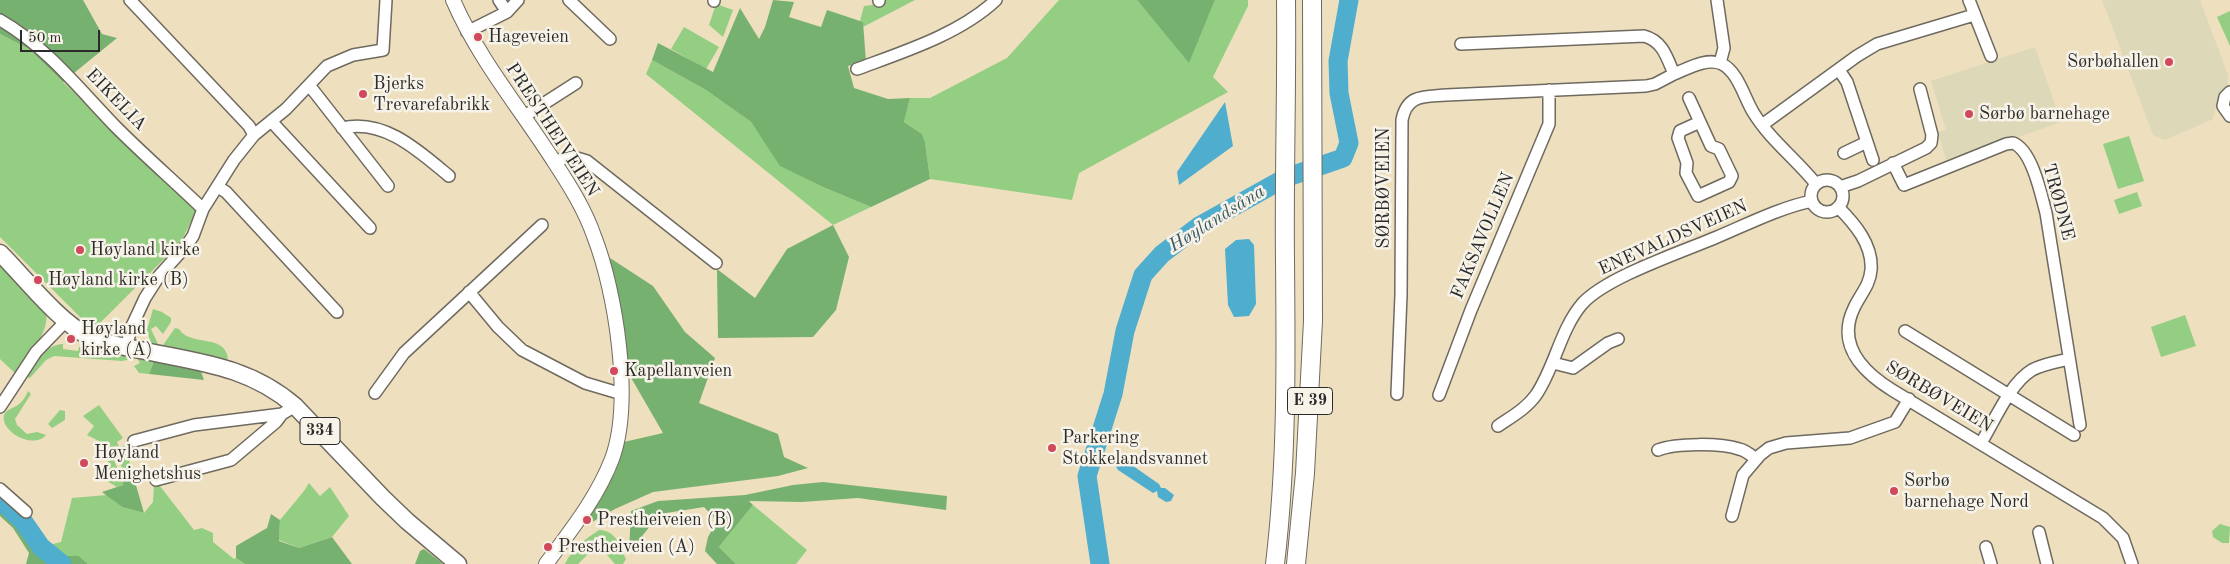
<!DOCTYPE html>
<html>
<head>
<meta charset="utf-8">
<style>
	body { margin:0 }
	#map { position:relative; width:2230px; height:564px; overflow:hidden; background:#eedfbf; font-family:"Old Standard TT",serif }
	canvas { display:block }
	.scale { position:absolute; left:20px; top:30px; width:80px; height:22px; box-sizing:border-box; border:2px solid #2b2b2b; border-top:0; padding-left:6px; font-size:15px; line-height:18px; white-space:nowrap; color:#2b2b2b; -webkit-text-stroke:4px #f7f3e8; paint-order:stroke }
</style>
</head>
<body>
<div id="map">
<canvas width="2230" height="564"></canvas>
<div class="scale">50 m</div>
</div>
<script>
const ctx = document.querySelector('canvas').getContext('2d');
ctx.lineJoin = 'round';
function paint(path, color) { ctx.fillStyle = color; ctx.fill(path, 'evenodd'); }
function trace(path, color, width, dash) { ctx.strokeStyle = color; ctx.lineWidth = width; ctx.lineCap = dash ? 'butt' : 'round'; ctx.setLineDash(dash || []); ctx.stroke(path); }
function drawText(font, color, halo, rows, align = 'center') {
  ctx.font = font + ' "Old Standard TT",serif'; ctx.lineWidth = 5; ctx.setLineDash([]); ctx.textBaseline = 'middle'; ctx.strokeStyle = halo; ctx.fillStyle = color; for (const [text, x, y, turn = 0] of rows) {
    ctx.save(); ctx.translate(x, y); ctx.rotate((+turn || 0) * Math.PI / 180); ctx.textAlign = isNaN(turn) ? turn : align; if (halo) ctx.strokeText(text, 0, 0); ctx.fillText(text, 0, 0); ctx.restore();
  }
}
const built = new Path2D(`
	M2102,0H2200L2228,75V84L2219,94L2213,119L2165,140L2153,135Z
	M2035,47L2061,122L1977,152L1962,154L1946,160L1938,132L1946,130L1931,81Z`);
const green = new Path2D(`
	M884,0H915L863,27V22L860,21L864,6L882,4Z
	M1059,0H1137L1189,62L1215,0H1248V6L1213,77L1228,92L1079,173L1072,200L930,179L925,142L922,134L904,122L910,98H930L1007,58Z
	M716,4L733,10L723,37L709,25Z
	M2230,11V46L2217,17Z
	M684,27L719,47L706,69L671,49Z
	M0,34L29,49L196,211L181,242L93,330L0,237Z
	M652,60L706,90L751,122L781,166L823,187L871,207L833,225L646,74Z
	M2129,136L2144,181L2118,189L2103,144Z
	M2137,192L2142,206L2119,214L2114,200Z
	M0,264L46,312C50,334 27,356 16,374L0,359Z
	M153,309L162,312L171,318V322L163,334L156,326L151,329L158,344L163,345L175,328L179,329C190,347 224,333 228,358L224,362L151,344L147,330Z
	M2185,315L2196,346L2161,357L2151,327Z
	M63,344V349L78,351L79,347L151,358L154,361L149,374L139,373L134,366L140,363L137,358L122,361L54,356L46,360L30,378L27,377C31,361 47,345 63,344Z
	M28,391L31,394L15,419L17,425L27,434L37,432L46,435C34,450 0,432 4,415C6,409 15,408 19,404C23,401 26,396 28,391Z
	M99,405L123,438L117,442L119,447L126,445L131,468L124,473L123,485L117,487L102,478L110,467L106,465L109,460L113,458L120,474L123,472L121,466L123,461L117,451L111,450V447L87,435L94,426L83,416Z
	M60,410L65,411V420L52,428L48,424Z
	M309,483L320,496L330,487L349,516L332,537L299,548L279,540L280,520L304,491Z
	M154,484L160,486L194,530L202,528L213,533V542L234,559L236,558L245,564H88L79,556H58L45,546L61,542L72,498L107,495L122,507L144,513L153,502Z
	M753,505L807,550L796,564H736L719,547Z
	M2220,524L2230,527L2229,543H2222L2213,537L2212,531Z
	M599,530C617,531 619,545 626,559L623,564H615L600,547L591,551L578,564H565C572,549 585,539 599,530Z`);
const forest = new Path2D(`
	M0,0H83L102,34L117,38L63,82L29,49L0,34Z
	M773,0L794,2L789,17L821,27L827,10L863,22L866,62L848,66L854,88L888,99L910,98L904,122L922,134L925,142L930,179L871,207L823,187L780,166L751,122L706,90L652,60L658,43L713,72L740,8L759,39L765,27Z
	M1137,0H1215L1189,63Z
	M833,225L849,257L836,310L813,337L718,338L717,269L755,298L787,249Z
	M610,258L653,286L685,332L715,358L699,403L778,434L784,457L808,468L778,476L653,492L615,509L587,525L594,507L615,472L624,442L663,433L626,369Z
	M152,358L200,369L204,380L149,374L154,361Z
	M131,468L144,513L122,507L102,492L123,485L124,473Z
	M823,482L947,496L946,510L858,498L802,502L749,501L753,505L719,547L736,564H717L705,551L708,537L717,521L704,507L660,514L629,552L631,511L658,501L745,495L793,485Z
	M0,495L20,512L45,546L58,556H79L88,564H26L29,553L13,528L0,516Z
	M271,514L280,520L279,541L299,548L332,537L352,564H245L236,558V546L267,528Z
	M424,549L443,564H415L420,551Z`);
const water = new Path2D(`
	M1225,102L1233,146L1179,185L1177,172Z
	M1249,239L1254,245L1256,304L1249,316L1234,317L1228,305L1225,249L1236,240Z
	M1126,461L1159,484L1161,488H1165L1174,495L1171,501L1166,502L1158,497L1157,491L1153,493L1118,470L1115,465L1119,462Z`);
const river = new Path2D(`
	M0,500L23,521L41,547L62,564
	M1100,564L1087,476L1113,394L1125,331L1143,275L1162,254L1199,226L1285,178L1343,158L1349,143L1339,93L1338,61L1349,0`);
const minor = new Path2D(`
	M130,0L249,126L254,135
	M499,0L507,12
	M569,0L610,39
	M714,0V1
	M1717,0L1724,48L1720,63
	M1969,0L1991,56
	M879,1V0
	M0,20C47,47 80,90 117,128C145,156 175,182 203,209
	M467,32L507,12L518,0
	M1461,44L1644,36C1663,41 1667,58 1674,74C1687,69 1707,57 1722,64C1738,72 1744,97 1753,112C1770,140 1796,159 1816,184
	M857,69C903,52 960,34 996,0
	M1839,70L1847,82L1873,160
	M309,85L388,186
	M2230,92L2225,97L2223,106L2230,116
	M1689,98L1711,146L1719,149L1732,176L1729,182L1698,196L1686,173L1687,163L1678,138L1680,131L1700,122
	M523,117L576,83
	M271,121L370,228
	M1762,125L1857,56L1877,44L1974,15
	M342,128C384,118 419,151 449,176
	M1844,153L1867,142
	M554,162L570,156L587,161L716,263
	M1893,163L1904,185L2006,144L2013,143C2032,150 2041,194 2046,213L2080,425
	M1811 196a16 16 0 1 1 32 0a16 16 0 1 1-32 0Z
	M218,187L226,192L337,312
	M1840,187L1858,181L1926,148L1931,143L1932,135L1920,89
	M1838,207C1855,224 1873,245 1871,270C1870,285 1860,295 1854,308C1836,345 1863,372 1892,390L2103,518L2123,538L2132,564
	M469,292L498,327L522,350L585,383L622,394
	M1905,331L2074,435
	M126,347L132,326L145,298L159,276L186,246L193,236L203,209L234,160L254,135L286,109L327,66L353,55L383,50L386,0
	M1553,363L1573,368L1608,343L1618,339
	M375,393L404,353L542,225
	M1397,394L1401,295L1402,120C1407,94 1424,97 1446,95L1646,86L1655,84L1674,74
	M1439,395L1471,310L1549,124V90
	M0,407L36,352L66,321
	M1498,426C1511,417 1526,409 1536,395C1555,367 1560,330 1582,304C1606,277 1682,252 1717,237C1748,224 1779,208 1812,201
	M134,441L194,425L282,414L295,406
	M1981,443C1994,422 2010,383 2032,370C2043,364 2056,362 2069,359
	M1658,450C1676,443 1721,443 1739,449C1745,450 1751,455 1756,459
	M156,480L231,460L276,422L282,414
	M0,489L26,512
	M1732,516L1743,475L1760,455L1769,448L1786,443L1850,438L1895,422L1909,399
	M2039,532L2047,564
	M1986,547L1991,564`);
const tertiary = new Path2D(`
	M453,0C479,60 520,108 555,163C570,186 585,210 594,236C616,292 633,402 612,459C597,498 571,530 546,564`);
const primary = new Path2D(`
	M0,253C25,278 58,321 88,336C104,344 123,346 140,350C197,362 249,366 295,406L383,498L407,521L458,564`);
const trunk = new Path2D(`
	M1275,564C1287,464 1286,362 1285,261C1284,174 1287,87 1286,0
	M1296,564L1305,473L1313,321L1312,0`);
const markers = [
	[478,37,5,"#d1495b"],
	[2169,62,5,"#d1495b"],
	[363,94,5,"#d1495b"],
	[1969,114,5,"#d1495b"],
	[80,250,5,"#d1495b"],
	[38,280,5,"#d1495b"],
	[71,339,5,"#d1495b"],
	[614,371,5,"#d1495b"],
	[1052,448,5,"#d1495b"],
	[84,463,5,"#d1495b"],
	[1894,491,5,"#d1495b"],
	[587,520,5,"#d1495b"],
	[548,547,5,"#d1495b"]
];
const shields = [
	[1310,401,45],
	[320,431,40]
];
const shieldNames = [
	["E 39",1310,401],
	["334",320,431]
];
const poiNames = [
	["Hageveien",488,37],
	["Sørbøhallen",2159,62,"right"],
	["Bjerks",373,84],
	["Trevarefabrikk",373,105],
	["Sørbø barnehage",1979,114],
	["Høyland kirke",90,250],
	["Høyland kirke (B)",48,280],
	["Høyland",81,329],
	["kirke (A)",81,350],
	["Kapellanveien",624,371],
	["Parkering",1062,438],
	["Stokkelandsvannet",1062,459],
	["Høyland",94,453],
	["Menighetshus",94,474],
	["Sørbø",1904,481],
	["barnehage Nord",1904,502],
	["Prestheiveien (B)",597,520],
	["Prestheiveien (A)",558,547]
];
const streetNames = [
	["EIKELIA",116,100,46],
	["PRESTHEIVEIEN",552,130,57],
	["SØRBØVEIEN",1384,188,-90],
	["TRØDNE",2058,202,75],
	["FAKSAVOLLEN",1483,236,-67],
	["ENEVALDSVEIEN",1673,238,-24],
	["SØRBØVEIEN",1939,397,31]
];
const waterNames = [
	["Høylandsåna",1217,219,-32]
];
paint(built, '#ddd8b7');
paint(green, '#94ce82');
paint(forest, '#77b170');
paint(water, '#4fadce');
trace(river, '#4fadce', 19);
trace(minor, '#6f6a5f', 14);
trace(tertiary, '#6f6a5f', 16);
trace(primary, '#6f6a5f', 19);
trace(trunk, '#6f6a5f', 20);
trace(minor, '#fff', 11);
trace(tertiary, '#fff', 14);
trace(primary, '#fff', 16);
trace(trunk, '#fff', 18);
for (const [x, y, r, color] of markers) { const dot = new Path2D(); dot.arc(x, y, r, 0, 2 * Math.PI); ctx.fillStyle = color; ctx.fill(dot); trace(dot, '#f7f3e8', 2); }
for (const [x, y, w] of shields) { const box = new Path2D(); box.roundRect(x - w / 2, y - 13.5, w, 27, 4); ctx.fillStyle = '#f7f3e8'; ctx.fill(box); trace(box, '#2b2b2b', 1); }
drawText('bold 16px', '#2b2b2b', null, shieldNames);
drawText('18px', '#2b2b2b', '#f7f3e8', poiNames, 'left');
drawText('18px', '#2b2b2b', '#f7f3e8', streetNames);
drawText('italic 19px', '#385864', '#f7f3e8', waterNames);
</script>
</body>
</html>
